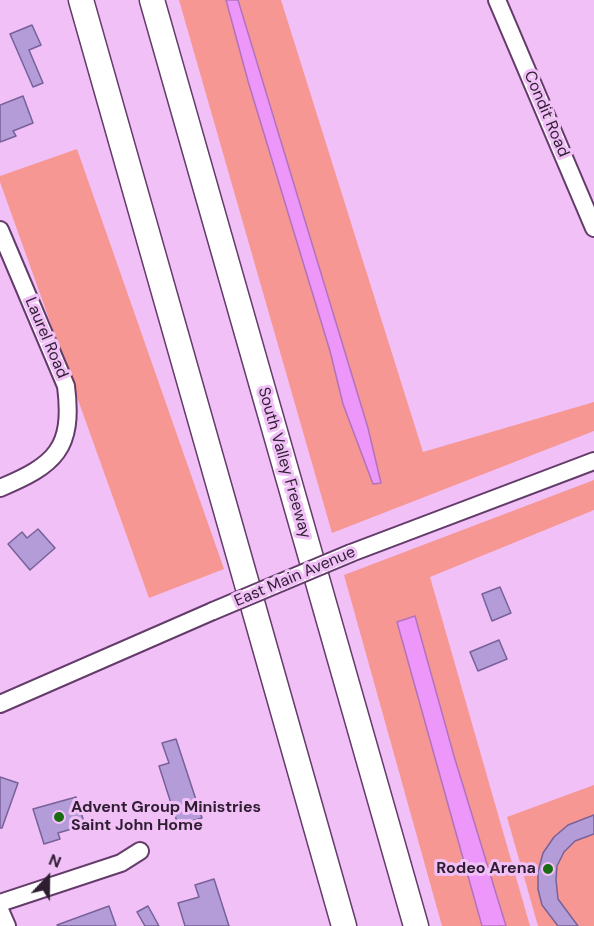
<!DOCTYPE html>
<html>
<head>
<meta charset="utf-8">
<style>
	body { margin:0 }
	#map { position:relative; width:594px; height:926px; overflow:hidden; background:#f0c0f7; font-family:"DM Sans",sans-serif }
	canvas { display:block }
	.north { position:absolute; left:18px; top:848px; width:60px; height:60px; -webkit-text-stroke:4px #f0c0f7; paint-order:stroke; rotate:22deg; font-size:16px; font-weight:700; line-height:24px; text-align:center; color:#2f1d32 }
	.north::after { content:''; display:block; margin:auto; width:21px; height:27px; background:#2f1d32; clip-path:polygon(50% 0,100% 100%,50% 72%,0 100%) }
</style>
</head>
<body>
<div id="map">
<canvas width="594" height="926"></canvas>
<div class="north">N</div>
</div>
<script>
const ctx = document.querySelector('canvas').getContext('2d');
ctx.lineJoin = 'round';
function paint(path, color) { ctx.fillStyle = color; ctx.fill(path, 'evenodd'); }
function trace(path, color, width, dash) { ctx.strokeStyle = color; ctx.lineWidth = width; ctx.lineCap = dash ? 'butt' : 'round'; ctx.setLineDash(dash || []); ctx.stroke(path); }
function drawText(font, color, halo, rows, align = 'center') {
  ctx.font = font + ' "DM Sans",sans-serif'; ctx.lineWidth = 6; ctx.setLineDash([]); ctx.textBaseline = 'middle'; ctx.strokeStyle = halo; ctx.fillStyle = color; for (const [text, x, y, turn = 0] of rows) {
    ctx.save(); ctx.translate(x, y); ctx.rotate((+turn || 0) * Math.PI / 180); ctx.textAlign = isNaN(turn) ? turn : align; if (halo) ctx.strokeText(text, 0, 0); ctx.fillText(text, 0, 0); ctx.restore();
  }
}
const green = new Path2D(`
	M179,0H281L423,452L594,402V431L332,533Z
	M77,149L224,569L149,598L0,182V176Z
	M594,480V510L430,577L530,926H442L344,575Z
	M594,785V926H538L507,817Z`);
const water = new Path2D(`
	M226,0H238L368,428L381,483L373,484L343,404L330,351L248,81Z
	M415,616L454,756L506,926H482L397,622Z`);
const building = new Path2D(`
	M32,25L41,45L29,50L43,83L33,87L10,34Z
	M23,96L33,123L13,131L16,136L0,142V105Z
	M38,529L55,548L30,570L8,544L22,532L27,538Z
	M500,587L511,613L492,621L482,594Z
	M499,640L507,659L478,671L470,652Z
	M176,739L202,818L178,825L159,766L169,763L162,743Z
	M0,777L18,783L2,828H0Z
	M76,797L85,825L58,833L60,839L44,844L33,809Z
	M594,815V834L575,841L564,852L557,866L556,880L558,899L578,926H558L542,905L538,889V872L543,853L554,837L568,825Z
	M214,879L229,926H185L178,903L199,897L195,885Z
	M109,906L116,926H58L57,925Z
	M148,906L159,926H145L137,912Z`);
const minor = new Path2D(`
	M497,0L594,228
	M0,230L66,386C74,449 55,465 0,488
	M351,553L594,461
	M0,704L213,611
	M0,903L121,863L140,851
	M0,910L7,926`);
const highway = new Path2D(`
	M81,0L344,926
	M152,0L416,926`);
const minorBridge = new Path2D(`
	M213,611L351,553`);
const markers = [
	[59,817,6,"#196c12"],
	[548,869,6,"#196c12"]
];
const streetNames = [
	["Condit Road",546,114,67],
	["Laurel Road",46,338,67],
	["South Valley Freeway",284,463,74],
	["East Main Avenue",295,577,-23]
];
const poiNames = [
	["Advent Group Ministries",71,808],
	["Saint John Home",71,826],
	["Rodeo Arena",536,869,"right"]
];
paint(green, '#f79794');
paint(water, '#ec97f9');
trace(water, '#b372bd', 1.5);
paint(building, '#b49cd9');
trace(building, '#786199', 1.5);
trace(minor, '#643c6a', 20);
trace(highway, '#643c6a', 27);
trace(minor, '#fff', 16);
trace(highway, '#fff', 24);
trace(minorBridge, '#643c6a', 20, []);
trace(minorBridge, '#fff', 16);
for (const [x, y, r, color] of markers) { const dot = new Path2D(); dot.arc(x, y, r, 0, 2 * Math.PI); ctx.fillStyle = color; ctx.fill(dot); trace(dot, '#f0c0f7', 2); }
drawText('16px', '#2f1d32', '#f0c0f7', streetNames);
drawText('bold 16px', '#2f1d32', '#f0c0f7', poiNames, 'left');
</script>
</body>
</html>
